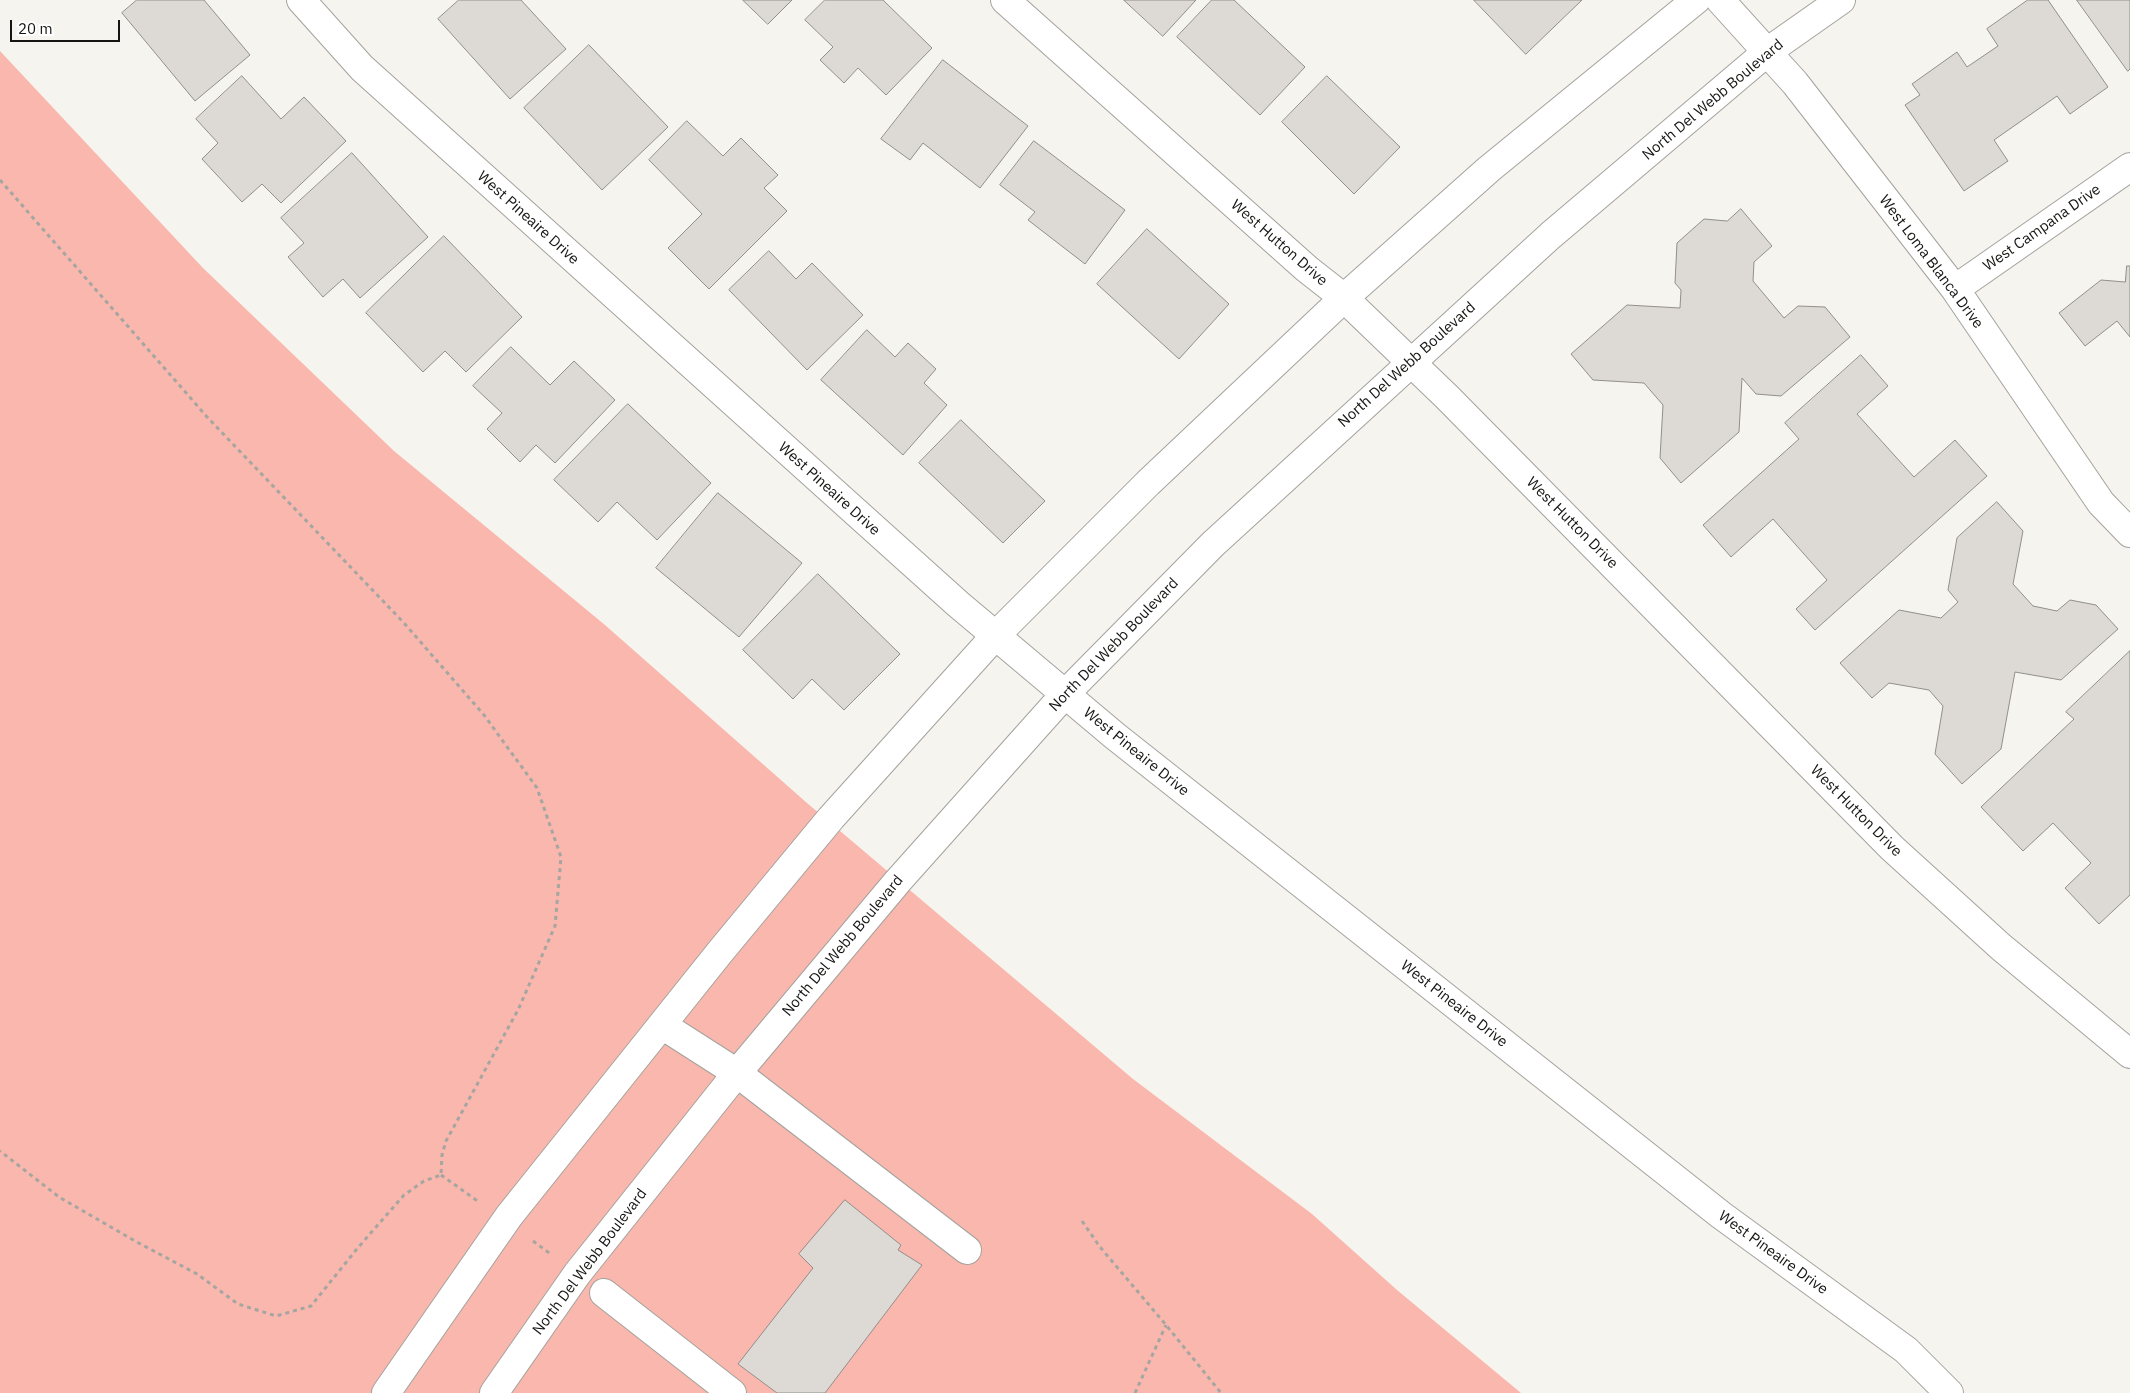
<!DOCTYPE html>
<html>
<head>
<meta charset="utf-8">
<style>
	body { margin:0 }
	#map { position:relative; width:2130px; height:1393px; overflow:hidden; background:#f5f4ef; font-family:"IBM Plex Sans",sans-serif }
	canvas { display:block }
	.scale { position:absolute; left:10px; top:20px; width:110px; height:22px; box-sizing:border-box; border:2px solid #151513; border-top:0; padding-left:6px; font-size:15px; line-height:18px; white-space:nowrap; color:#151513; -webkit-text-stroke:4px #fff; paint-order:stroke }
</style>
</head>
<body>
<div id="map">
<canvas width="2130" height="1393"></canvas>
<div class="scale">20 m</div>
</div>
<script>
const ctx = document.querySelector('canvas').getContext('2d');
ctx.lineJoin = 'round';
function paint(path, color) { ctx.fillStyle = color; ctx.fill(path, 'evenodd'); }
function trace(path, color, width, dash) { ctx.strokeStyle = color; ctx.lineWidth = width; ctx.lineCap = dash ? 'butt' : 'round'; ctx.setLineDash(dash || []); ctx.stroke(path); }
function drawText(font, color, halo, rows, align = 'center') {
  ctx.font = font + ' "IBM Plex Sans",sans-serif'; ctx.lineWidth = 4; ctx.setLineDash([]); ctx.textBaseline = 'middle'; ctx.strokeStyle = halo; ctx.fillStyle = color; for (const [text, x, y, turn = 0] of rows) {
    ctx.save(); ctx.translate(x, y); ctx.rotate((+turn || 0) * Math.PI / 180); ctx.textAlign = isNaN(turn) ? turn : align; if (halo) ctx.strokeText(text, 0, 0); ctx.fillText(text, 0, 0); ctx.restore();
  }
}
const green = new Path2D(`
	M0,51L203,268L394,451L605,625L807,803L1133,1079L1312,1214L1397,1290L1521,1393H0Z`);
const building = new Path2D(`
	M137,0H204L250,55L195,101L122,13Z
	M459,0H521L566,49L510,99L438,19Z
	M743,0H792L768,24Z
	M825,0H883L932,48L886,95L858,68L844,83L820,60L833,47L805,20Z
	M1124,0H1196L1163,36Z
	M1212,0H1234L1305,67L1260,115L1177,37Z
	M1474,0H1582L1526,54Z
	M2028,0H2048L2108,87L2070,114L2057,96L1994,140L2008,161L1964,191L1905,105L1920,95L1912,84L1957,52L1967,67L1998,46L1987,29Z
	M2077,0H2130V69L2128,71Z
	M589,45L668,127L602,190L524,108Z
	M943,60L1028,126L980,188L923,143L910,160L881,139Z
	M242,76L281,119L304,97L346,141L281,203L262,184L242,202L202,159L218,143L196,119Z
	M1327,76L1400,147L1354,194L1282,122Z
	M687,121L723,156L741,138L778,175L764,188L787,211L709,289L668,248L702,214L649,160Z
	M1034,141L1125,210L1085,264L1028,220L1035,212L1000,185Z
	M352,153L428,237L360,298L343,279L323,297L288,257L304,243L281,218Z
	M1741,209L1772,246L1754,262L1753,281L1784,318L1798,306L1825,307L1850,337L1781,396L1756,394L1742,378L1739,432L1681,483L1660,458L1663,405L1644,383L1593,380L1571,354L1627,305L1680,308L1681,290L1675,283L1677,243L1704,219L1727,221Z
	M1147,229L1229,304L1179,359L1097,284Z
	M444,236L522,317L466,372L445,351L423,372L366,313Z
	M769,251L796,279L812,263L863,315L807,370L729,290Z
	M2127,266H2130V337L2117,321L2085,346L2059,313L2101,280L2125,282Z
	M867,330L895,357L908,343L936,369L924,383L947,405L903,455L821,380Z
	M511,347L550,385L574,361L615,400L555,463L536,445L520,462L487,429L502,413L473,386Z
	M1861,355L1888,386L1857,414L1914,477L1955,440L1987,476L1815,630L1796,609L1827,580L1773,519L1731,557L1703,525L1799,439L1785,423Z
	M628,404L711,483L657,540L617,502L598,522L554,480Z
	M961,420L1045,501L1003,543L919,463Z
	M718,493L802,563L739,637L656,568Z
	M1997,502L2023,531L2013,584L2033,606L2057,611L2070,600L2096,605L2118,629L2061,680L2015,672L2001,749L1962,784L1935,754L1943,706L1929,690L1889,683L1872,698L1840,663L1899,610L1941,618L1958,602L1948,590L1957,538Z
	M818,574L900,654L844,710L812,679L793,699L743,650Z
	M2130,651V895L2099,924L2065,888L2091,863L2053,823L2023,851L1981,807L2074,719L2066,712Z
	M845,1200L901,1245L898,1250L922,1265L825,1393H777L738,1364L813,1268L799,1254Z`);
const path = new Path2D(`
	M0,180L208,418L404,623L484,715L537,788L561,857L555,926L518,1010L446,1141L442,1155L441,1175L424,1181L404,1195L356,1250L311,1306L276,1316L238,1304L197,1274L135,1241L59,1197L0,1151
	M441,1175L479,1202
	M1082,1221L1100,1247L1166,1325L1221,1393
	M533,1241L552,1255
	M1135,1393L1166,1325`);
const minor = new Path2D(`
	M301,0L362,68L958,604L1115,736L1721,1215L1906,1350L1949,1393
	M1005,0L1307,269L1344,298L1447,397L1892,848L2001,947L2130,1054
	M1720,0L1795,83L1955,289L2101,503L2130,533
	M1955,289L2130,167
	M662,1025L737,1073L967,1250
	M604,1293L732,1393
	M386,1393L509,1216L720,952L831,818L995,636L1148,483L1344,298L1489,169L1696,0
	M494,1393L577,1274L737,1073L898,881L1065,694L1213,544L1551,235L1767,52L1841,0`);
const streetNames = [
	["North Del Webb Boulevard",1713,100,-40],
	["West Pineaire Drive",528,218,42],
	["West Campana Drive",2042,228,-35],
	["West Hutton Drive",1279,243,41],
	["West Loma Blanca Drive",1931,262,53],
	["North Del Webb Boulevard",1407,365,-42],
	["West Pineaire Drive",829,489,42],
	["West Hutton Drive",1572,523,45],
	["North Del Webb Boulevard",1114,645,-46],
	["West Pineaire Drive",1136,752,39],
	["West Hutton Drive",1856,811,45],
	["North Del Webb Boulevard",843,946,-50],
	["West Pineaire Drive",1454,1004,38],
	["West Pineaire Drive",1773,1253,36],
	["North Del Webb Boulevard",590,1262,-53]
];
paint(green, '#fab7ad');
paint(building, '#ddd9d5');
trace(building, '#928e8a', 1);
trace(minor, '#a4a29d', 30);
trace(path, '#a5a5a1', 3, [4, 4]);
trace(minor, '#fff', 28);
drawText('15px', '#151513', '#fff', streetNames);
</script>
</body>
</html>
